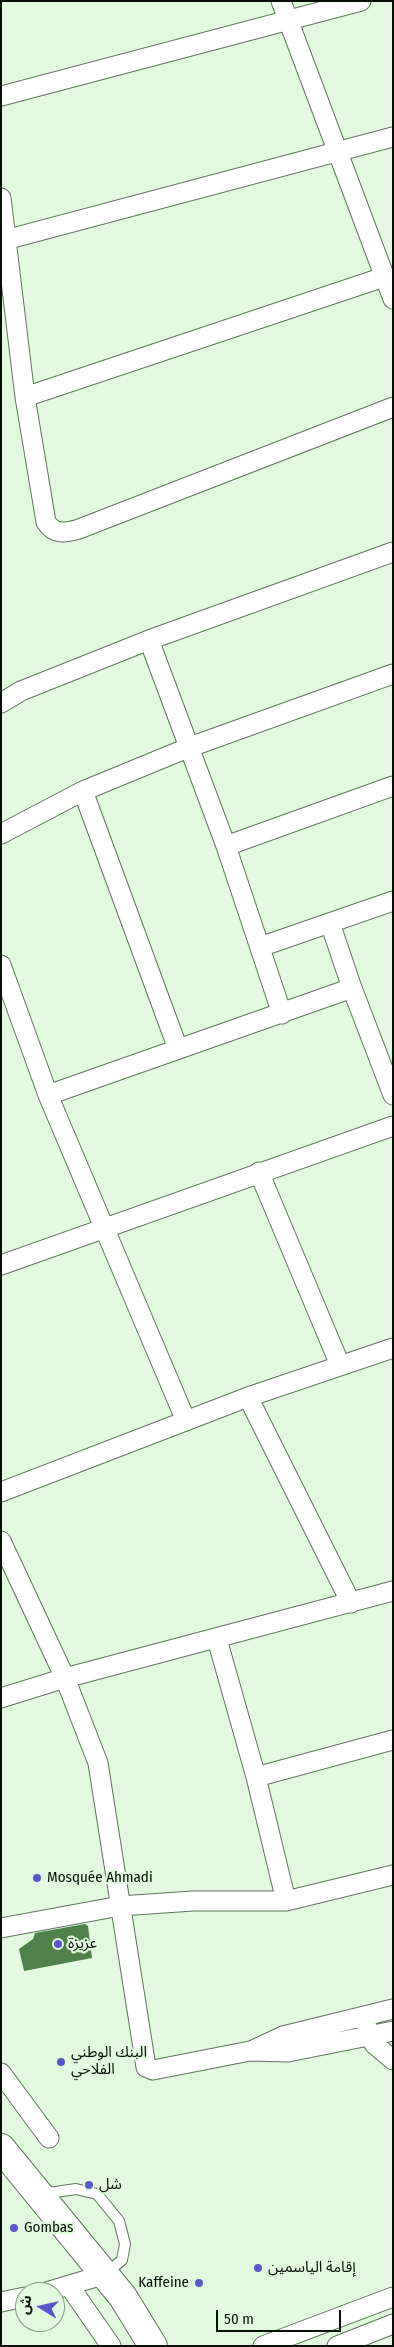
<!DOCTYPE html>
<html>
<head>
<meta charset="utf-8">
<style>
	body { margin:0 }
	#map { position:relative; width:394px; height:2347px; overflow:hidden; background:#e2f9df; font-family:"Fira Sans Condensed","Noto Sans Arabic",sans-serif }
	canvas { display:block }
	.frame { position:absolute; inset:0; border:2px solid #080f07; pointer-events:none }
	.north { position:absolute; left:15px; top:2282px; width:50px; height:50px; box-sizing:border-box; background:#e2f9df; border:1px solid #8b9b89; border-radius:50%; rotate:279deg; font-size:14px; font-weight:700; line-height:20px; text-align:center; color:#080f07 }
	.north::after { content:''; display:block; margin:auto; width:18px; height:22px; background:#5c56ce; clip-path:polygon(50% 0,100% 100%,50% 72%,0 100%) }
	.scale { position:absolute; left:216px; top:2310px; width:125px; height:22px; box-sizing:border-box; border:2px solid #080f07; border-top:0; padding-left:6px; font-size:15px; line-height:18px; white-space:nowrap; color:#080f07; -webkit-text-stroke:4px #e2f9df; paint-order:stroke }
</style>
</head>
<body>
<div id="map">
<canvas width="394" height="2347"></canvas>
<div class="frame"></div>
<div class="north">ش</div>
<div class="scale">50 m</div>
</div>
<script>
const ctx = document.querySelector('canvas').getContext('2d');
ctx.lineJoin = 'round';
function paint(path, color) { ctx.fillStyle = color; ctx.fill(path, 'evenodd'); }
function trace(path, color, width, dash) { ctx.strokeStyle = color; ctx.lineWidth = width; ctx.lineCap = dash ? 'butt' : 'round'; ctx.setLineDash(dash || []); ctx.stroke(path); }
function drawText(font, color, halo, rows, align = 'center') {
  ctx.font = font + ' "Fira Sans Condensed","Noto Sans Arabic",sans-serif'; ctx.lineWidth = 4.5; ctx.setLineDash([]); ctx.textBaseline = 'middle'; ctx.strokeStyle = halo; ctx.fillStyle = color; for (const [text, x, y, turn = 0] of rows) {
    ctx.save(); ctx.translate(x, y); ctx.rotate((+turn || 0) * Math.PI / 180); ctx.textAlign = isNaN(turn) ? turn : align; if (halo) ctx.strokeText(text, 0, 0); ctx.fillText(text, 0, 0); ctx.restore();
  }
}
const building = new Path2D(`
	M85,1924L88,1926L92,1958L24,1971L19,1949L33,1939L35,1933Z`);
const lane = new Path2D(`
	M42,2194L76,2189L97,2194L119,2221L125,2244L122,2260L105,2274`);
const street = new Path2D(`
	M281,1L393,299
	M1,96L361,1
	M1,198L25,397L46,522C54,535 66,533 79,529L393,407
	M1,241L393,137
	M25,397L384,277
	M149,640L226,846L282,1014
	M1,703L21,691L149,640L393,552
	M83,791L190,747L393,674
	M1,834L83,791L178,1049
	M226,846L393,786
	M330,923L352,988L393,1095
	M260,947L393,901
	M1,965L48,1095L186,1421
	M48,1095L352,988
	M259,1172L340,1365
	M1,1265L393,1126
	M248,1397L351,1603
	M1,1492L248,1397L393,1348
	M1,1541L65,1678L98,1763L146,2067L153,2070L250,2051L288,2052L393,2031
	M217,1639L256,1777L286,1901
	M1,1698L65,1678L393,1591
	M256,1777L393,1740
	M1,1928L120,1906L193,1901H286L393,1875
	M367,2027L374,2044L393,2060
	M253,2050L283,2036L393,2009
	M1,2073L49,2138
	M70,2287L111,2346
	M46,2292L103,2275
	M1,2302L25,2297
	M263,2346L393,2297
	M337,2346L393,2324`);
const secondary = new Path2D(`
	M1,2148L123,2297L153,2346`);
const markers = [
	[37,1878,5,"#5c56ce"],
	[58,1944,5,"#5c56ce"],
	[61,2062,5,"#5c56ce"],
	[89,2185,5,"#5c56ce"],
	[14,2228,5,"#5c56ce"],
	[258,2268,5,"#5c56ce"],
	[199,2283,5,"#5c56ce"]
];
const poiNames = [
	["Mosquée Ahmadi",47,1878],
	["عزيزة",68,1944],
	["البنك الوطني",71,2053],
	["الفلاحي",71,2070],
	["شل",99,2185],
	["Gombas",24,2228],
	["إقامة الياسمين",268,2268],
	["Kaffeine",189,2283,"right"]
];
paint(building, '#4f814a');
trace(lane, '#60745d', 12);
trace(street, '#60745d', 21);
trace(secondary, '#60745d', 30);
trace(lane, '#fff', 10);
trace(street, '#fff', 19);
trace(secondary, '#fff', 28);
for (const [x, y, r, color] of markers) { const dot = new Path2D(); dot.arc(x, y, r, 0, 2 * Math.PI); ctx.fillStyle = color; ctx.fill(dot); trace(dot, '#e2f9df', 2); }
drawText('15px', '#080f07', '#e2f9df', poiNames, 'left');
</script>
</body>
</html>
